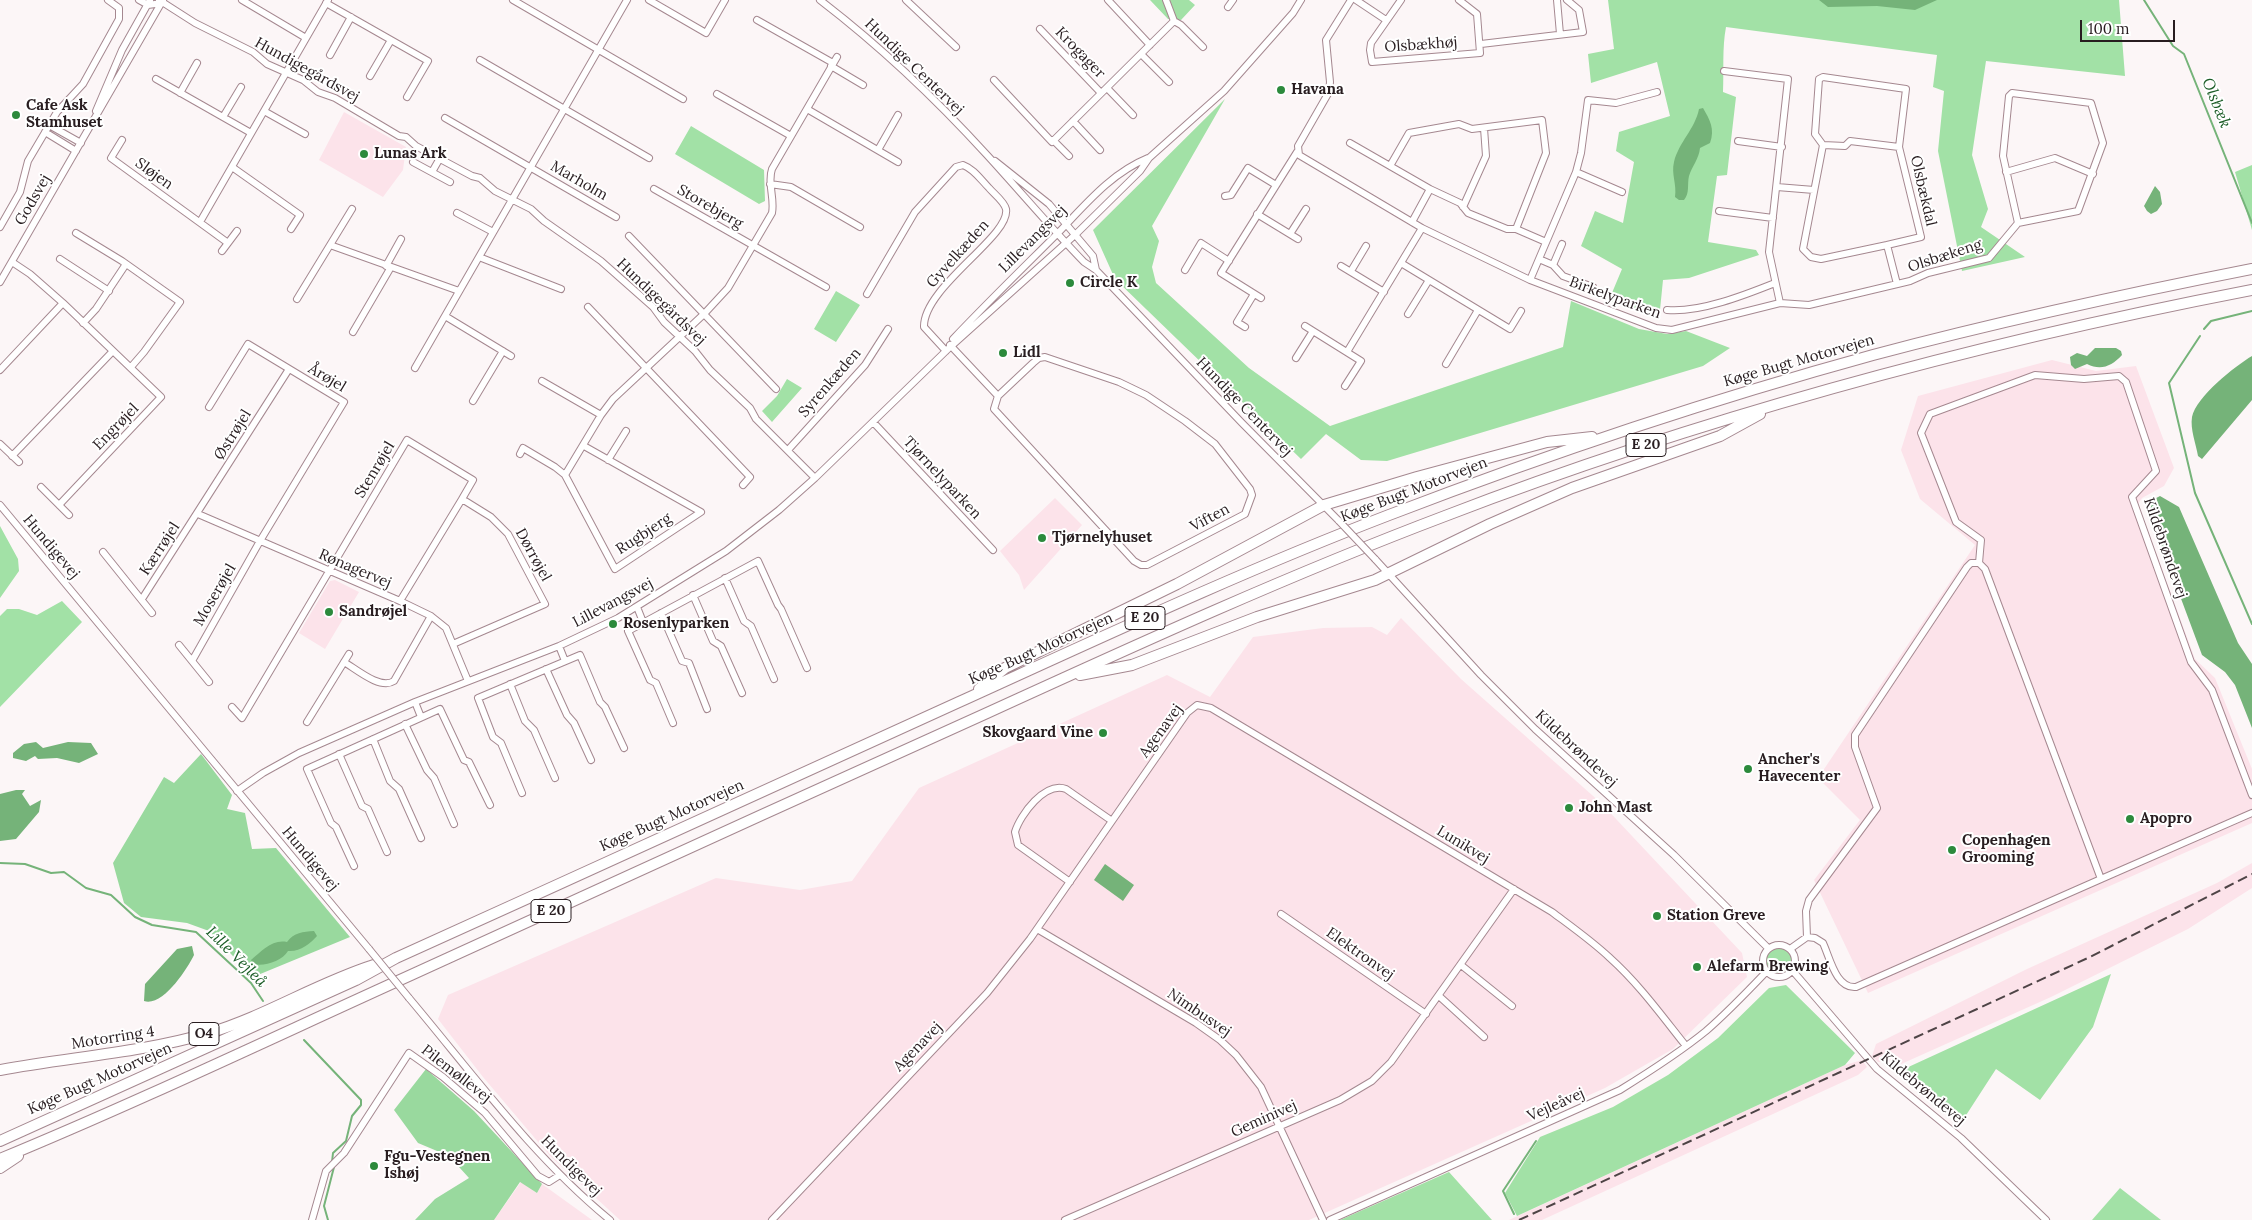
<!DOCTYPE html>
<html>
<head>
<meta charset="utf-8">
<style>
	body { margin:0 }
	#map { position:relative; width:2252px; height:1220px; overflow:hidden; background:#fcf6f7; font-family:Lora,serif }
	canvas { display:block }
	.scale { position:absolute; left:2080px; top:20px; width:95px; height:22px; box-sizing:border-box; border:2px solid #281d20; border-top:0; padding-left:6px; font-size:15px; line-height:18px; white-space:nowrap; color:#281d20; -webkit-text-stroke:4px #fff; paint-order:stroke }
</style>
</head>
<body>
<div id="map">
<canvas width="2252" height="1220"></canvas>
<div class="scale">100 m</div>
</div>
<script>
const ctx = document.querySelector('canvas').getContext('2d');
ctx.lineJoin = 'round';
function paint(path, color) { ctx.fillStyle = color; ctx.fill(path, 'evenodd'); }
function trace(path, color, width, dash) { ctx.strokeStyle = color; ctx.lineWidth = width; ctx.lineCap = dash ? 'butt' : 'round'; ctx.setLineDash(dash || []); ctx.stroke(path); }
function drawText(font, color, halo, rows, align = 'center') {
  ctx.font = font + ' Lora,serif'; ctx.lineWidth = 4; ctx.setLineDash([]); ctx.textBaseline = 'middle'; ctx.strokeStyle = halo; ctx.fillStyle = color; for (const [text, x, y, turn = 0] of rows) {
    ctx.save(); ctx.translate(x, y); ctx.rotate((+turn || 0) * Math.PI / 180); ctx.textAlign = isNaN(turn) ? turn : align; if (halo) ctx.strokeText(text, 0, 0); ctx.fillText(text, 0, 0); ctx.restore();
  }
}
const built = new Path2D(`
	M344,112L406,147L403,170L383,197L319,160Z
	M2052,360L2096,371L2136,366L2174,468L2164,486L2142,498L2138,504L2195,659L2215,678L2252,769V823L1868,993L1814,880L1860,820L1818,778L1975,545L1920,499L1901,450L1918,396Z
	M1055,498L1082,525L1024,590L1019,575L1000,551Z
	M335,580L359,592L325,649L299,633L330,581Z
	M1401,618L1461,679L1601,803L1742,953L1747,977L1673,1049L1605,1088L1309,1220H620L550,1156L483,1077L438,1019L448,995L716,878L800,890L852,881L919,788L1167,675L1210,697L1253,637L1323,628L1372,627L1387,635Z
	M2252,863V888L2188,929L2051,997L1890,1069L1884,1062H1878L1872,1056L1876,1044L2027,969L2217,883Z
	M1862,1060L1867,1067L1858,1075L1542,1220H1509L1845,1065Z
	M521,1182L537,1193L542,1184L592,1220H494Z`);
const green = new Path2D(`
	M1150,0H1189L1195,5L1181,20L1168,19Z
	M1608,0H2119L2125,76L1986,61L1972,155L1988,209L1981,227L2025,257L1962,271L1938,151L1944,91L1933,87L1937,55L1726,27C1722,48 1724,70 1723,92L1736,97L1727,175L1717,176L1708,242L1756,250L1759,255L1689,278L1663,280L1659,320L1609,300L1622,269L1581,246L1595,211L1623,223L1634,162L1616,151L1619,132L1670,116L1657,62L1591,83L1588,54L1614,49Z
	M1225,99L1152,226L1159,241L1152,267L1156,283L1249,368L1330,426L1563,347L1571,301L1639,329L1667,334L1686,331L1730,348L1703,366L1387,461L1361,460L1326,434L1301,459L1115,279L1093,230Z
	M691,126L764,170L765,201L759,204L675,154Z
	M2252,165V230L2235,172Z
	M836,291L860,305L836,342L814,329Z
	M787,379L802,388L772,422L762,411L777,396Z
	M0,526L18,559L19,571L0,598Z
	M62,601L82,622L0,707V616L7,609H19L37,615Z
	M1766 960a13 13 0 1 1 26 0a13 13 0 1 1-26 0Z
	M2111,974L2093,1027L2040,1100L1996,1069L1961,1123L1904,1069Z
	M1786,985L1855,1053L1845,1065L1517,1216L1505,1193L1540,1137L1613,1107L1668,1075L1718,1038L1769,988Z
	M1449,1172L1492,1220H1340Z
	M2120,1188L2161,1220H2092Z`);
const forest = new Path2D(`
	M201,754L232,795L227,809L245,813L252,849L276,848L350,937L253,977L209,931L187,923L141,917L124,903L113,863L164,777L174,783Z
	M426,1069L474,1111L542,1184L537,1193L520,1182L494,1220H415L435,1199L469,1178L449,1156L418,1143L394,1110Z`);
const water = new Path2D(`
	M1819,0H1937L1915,10L1877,6L1828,7Z
	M1703,108C1710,120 1715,129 1710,143L1700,148C1699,159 1692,166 1689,176C1687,184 1690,193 1684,200H1679L1675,197C1677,184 1671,174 1674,162C1679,142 1695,129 1699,109Z
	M2155,186L2160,192L2162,204L2157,211L2151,214L2147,211L2144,206Z
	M2095,348H2116L2121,351L2122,355C2112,366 2101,371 2087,364L2075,369L2071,365L2070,357L2077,353L2087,356Z
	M2252,356V400L2202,459L2198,456C2196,444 2190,429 2192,417C2196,397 2235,366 2252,356Z
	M2160,496L2179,507L2238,643L2252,664V728L2235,685L2225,672L2202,655L2151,518C2150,507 2150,500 2160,496Z
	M36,742L43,748L68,742L91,743L98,754L79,763L57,758L38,759L35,756L26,761L13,758V753L24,744Z
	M16,790H25L22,794L30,806L41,800L39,812L16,839L0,841V794Z
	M1105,864L1134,885L1123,901L1094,880Z
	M314,931L317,936C310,944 300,952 288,951C282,961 264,967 253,964L251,960C262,951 272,939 287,942C294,932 303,932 314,931Z
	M192,946L194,955C187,969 163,1007 144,1001L145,984L177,949Z`);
const stream = new Path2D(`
	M2144,0L2173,46L2184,54L2252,223
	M2204,329L2211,321L2252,311
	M2200,336L2169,383L2195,493L2252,624
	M0,863L25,864L51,873L64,872L86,888L111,895L135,917L152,925L196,932L251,983L263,1001
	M304,1040L361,1100V1105L352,1116L346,1141L333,1153L332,1162
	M1514,1214L1503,1191L1536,1141
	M328,1220L324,1206L334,1167`);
const minor = new Path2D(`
	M139,0L148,5L162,3
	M159,0L195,23L253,52L267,64L303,80L318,92L335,98L399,136L406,137L416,146L472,176L480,178L495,191L531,209L544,221L601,261L653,307L664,322L695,351L710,370L750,408L756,419L815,478
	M242,0L306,38
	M513,0L683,99
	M649,0L706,33L725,0
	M820,0C880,46 936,99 987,155C1020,191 1051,228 1084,262L1096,270L1242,423L1339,521
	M906,0L956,47
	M1108,0L1150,45
	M1351,0L1326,40L1330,82L1329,92L1298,146L1299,155L1422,228L1530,280L1656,328L1672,330L1780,303L1809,305L1910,281L1928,273L1989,258L2018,223L2003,156L2009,96L2012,93L2091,103L2103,143L2078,211L2018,223
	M1356,0L1386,20
	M1401,0L1371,43L1370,50L1372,62L1480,53L1477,14L1459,0
	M1557,0L1560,34
	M326,3L428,61L407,97
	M1228,7L1233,0
	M757,20L833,63
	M1174,21L1181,25L1203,47
	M1040,29L1101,93
	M1481,44L1583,32L1579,10L1567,0
	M1141,54L1169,82
	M330,55L351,17
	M480,60L649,158
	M831,66L863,85
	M1724,71L1788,79L1769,252L1780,303
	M370,76L391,40
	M156,79L251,133
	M994,80L1052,142L1174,21L1166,0
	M1107,88L1133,115
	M180,93L197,63
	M717,94L791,136
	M807,109L898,162
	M96,111L122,50L150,0
	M264,111L305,134
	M223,117L241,87
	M445,118L616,217
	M1073,121L1100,150
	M49,125L81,143
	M45,132L76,151
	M122,140L111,158L228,243
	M1053,140L1069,156
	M1738,141L1782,147
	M1350,143L1430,189L1460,203L1468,213L1507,229H1516L1546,242
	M1823,145L1845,146L1850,141L1899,147
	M878,150L898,115
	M995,161L1049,204L1093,256L1096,270
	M413,162L450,182
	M1390,166L1409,133L1459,124L1472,129L1542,120L1546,153L1516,229
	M232,167L300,215L291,229
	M432,172L440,158
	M1576,172L1622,192
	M2006,172L2055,158L2093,174
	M770,184L791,187L860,227
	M1777,187L1814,190
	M654,189L826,287
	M1225,196L1231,195L1248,168L1276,185
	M1463,207L1486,156L1484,128
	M1719,211L1773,218
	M457,213L493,232
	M1257,214L1298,239
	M200,222L328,0
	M1412,222L1430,189
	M0,227L20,192L28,161L57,112L83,84L119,19V8L108,0
	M76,233L122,261L180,302L144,352L131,367
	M1290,234L1306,209
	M629,236L776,389
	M1562,244L1553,265L1563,276L1593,287
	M330,245L459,291
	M1887,245L1921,237L1899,147L1906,89L1823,77L1819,79L1815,134L1823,145L1803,249L1811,257L1821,259L1887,245L1897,284
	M222,251L237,231
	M479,257L561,289
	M60,259L109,291
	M1539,259L1553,265
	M12,262L30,274L63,303L161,397L59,505
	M1401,263L1510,329L1521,311
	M386,266L401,239
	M1341,266L1384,292
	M1185,270L1201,243L1229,261
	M1351,271L1366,246
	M1530,280L1576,172L1581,153L1588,100L1616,103L1657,92
	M0,282L163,0
	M867,294L915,212L956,167L963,165C974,169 981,180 989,188C994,194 1004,201 1006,209C1011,236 923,287 924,327L946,351
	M1261,298L1221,273L1297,152
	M297,299L352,209
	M588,307L750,477L743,485
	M1667,310C1699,313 1745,295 1775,283
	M1408,314L1429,280
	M445,316L511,356
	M83,323L96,309L126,264
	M1305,326L1361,361L1345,386
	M1245,327L1237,322L1254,294
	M353,332L391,267
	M953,339C987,303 1023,268 1058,233C1085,205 1111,173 1148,158
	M950,345L998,396
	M1347,352L1422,228
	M1045,357L1119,382L1146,395L1185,421L1215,444L1250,489L1252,495L1245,514L1147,565H1141L1134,561L994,409L998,396L1033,363L1039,358Z
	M1296,358L1313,331
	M1446,364L1478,310
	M415,368L627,0
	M0,370L63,303
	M542,381L601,415
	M473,401L503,351
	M873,422L993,550
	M0,444L19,462
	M788,450L865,365L888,329
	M520,454L523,448L555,467L565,475L615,569L701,512L584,446
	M12,456L113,351
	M608,460L626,431
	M565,475L601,415L613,399L704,314L728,288L772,213C775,198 767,183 772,169L837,57
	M41,487L69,515
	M0,505L369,949
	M198,514L400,601L431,616L446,628L468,681
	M103,552L152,613
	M1375,559L1481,675L1535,729L1674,855L1768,948
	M1979,563L1981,540L1956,522L1921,433L1930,414L2035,375L2084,379L2119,376L2126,382L2156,471L2132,497L2191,662L2212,690L2252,795
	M725,578L744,621L751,626L774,679
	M693,595L713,641L721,646L742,693
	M142,599L289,369
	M400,601L462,499L491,517L508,534L545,604L453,644
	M637,607L643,622
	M661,613L682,661L689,663L707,709
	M179,645L209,682
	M559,646L565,661
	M192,661L260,541L344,402L248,344L209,407
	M344,662C356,669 380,690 394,681L431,616
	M546,669L567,715L574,723L591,760
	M510,684L525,721L534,730L555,778
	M415,702L421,717
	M232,707L242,718L407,440L473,480L462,499
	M307,722L349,654
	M673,723L656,683L650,680L628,631L758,561L778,605L781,609L807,668
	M405,724L427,770L434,778L454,824
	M373,739L390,781L399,789L421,838
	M339,754L362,806L368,809L387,852
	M237,791L263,773L299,753L415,702L559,646L618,618L726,551L779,510L815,478L948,349L1076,234L1140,171L1149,158L1224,91L1293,13L1301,0
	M522,793L501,743L493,737L478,698L580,655L600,702L605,707L624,748
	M354,866L336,827L331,823L307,769L440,709L464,760L469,762L490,805
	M2101,879L2252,813
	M1070,882L1018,845L1015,832C1020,815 1045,781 1066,789L1112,821
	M1281,914L1426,1014
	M1037,929L1196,1023L1220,1040L1236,1055L1261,1087L1323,1220
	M1763 961a16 16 0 1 1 32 0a16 16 0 1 1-32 0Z
	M1790,949L1807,937L1815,938L1823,943C1830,958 1836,989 1856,987L2101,879L1985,569L1979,563H1971L1967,567L1855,735V747L1877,808L1809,900L1806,911L1807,937
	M1461,965L1512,1006
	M1792,970L1877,1069L1961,1138L2046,1220
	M1439,996L1484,1037
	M409,998C473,1074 533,1157 610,1220
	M312,1220L326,1171L344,1153L409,1053L443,1077L485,1113L538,1176L549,1182L560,1175
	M772,1220L987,993L1030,939L1187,713L1197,705L1211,708L1552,912C1572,927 1592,941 1610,958C1639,984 1662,1016 1686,1046
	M1065,1220L1340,1100L1372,1081L1391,1062L1514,889
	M1330,1220L1620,1090C1649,1072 1679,1053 1706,1031C1728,1012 1747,992 1767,971`);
const highway = new Path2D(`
	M1080,675L1132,665L1257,617L1375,580L1490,524L1572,488L1720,436L1760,414
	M979,689L1005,668L1177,584L1324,505L1417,477L1547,442L1592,437
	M0,1070C70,1057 140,1053 209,1033C266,1016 317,983 374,965
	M0,1141L356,980L396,958C584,873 772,787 959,702C1102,637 1243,571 1389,515C1548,454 1709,400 1873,355C1998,322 2125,294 2252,269
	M0,1159C138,1102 274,1037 411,975C602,887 795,800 987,713C1138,644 1289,575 1445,516C1706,416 1977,343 2252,290
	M0,1168L18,1156`);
const rail = new Path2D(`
	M1519,1220L2090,957L2252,874`);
const minorBridge = new Path2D(`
	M1339,521L1375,559
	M369,949L409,998`);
const markers = [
	[1281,90,5,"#2c8a3c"],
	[16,115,5,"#2c8a3c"],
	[364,154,5,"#2c8a3c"],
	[1070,283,5,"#2c8a3c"],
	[1003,353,5,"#2c8a3c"],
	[1042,538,5,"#2c8a3c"],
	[329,612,5,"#2c8a3c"],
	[613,624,5,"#2c8a3c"],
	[1103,733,5,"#2c8a3c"],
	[1748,769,5,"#2c8a3c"],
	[1569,808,5,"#2c8a3c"],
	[2130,819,5,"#2c8a3c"],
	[1952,850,5,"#2c8a3c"],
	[1657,916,5,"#2c8a3c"],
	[1697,967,5,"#2c8a3c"],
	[374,1166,5,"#2c8a3c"]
];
const shields = [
	[1646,445,40],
	[1145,618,40],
	[551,911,40],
	[204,1034,30]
];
const shieldNames = [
	["E 20",1646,445],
	["E 20",1145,618],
	["E 20",551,911],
	["O4",204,1034]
];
const streetNames = [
	["Olsbækhøj",1421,45,-4],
	["Krogager",1080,53,46],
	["Hundige Centervej",914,67,44],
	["Hundigegårdsvej",307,70,29],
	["Sløjen",154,174,36],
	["Marholm",579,181,30],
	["Olsbækdal",1923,191,77],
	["Godsvej",33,200,-60],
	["Storebjerg",710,207,30],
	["Lillevangsvej",1033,239,-45],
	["Gyvelkæden",958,254,-48],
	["Olsbækeng",1945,256,-18],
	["Birkelyparken",1615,298,20],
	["Hundigegårdsvej",661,302,44],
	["Køge Bugt Motorvejen",1799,361,-16],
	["Årøjel",327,378,31],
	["Syrenkæden",830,383,-49],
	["Hundige Centervej",1244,407,46],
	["Engrøjel",116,427,-46],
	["Østrøjel",233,435,-58],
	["Stenrøjel",375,470,-59],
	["Tjørnelyparken",942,478,47],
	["Køge Bugt Motorvejen",1414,490,-21],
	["Viften",1210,518,-28],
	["Rugbjerg",644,534,-33],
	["Hundigevej",51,547,50],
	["Kildebrøndevej",2165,548,71],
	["Kærrøjel",160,549,-57],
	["Dørrøjel",533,555,61],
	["Rønagervej",355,569,23],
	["Moserøjel",215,595,-60],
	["Lillevangsvej",613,603,-28],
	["Køge Bugt Motorvejen",1041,649,-24],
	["Agenavej",1161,731,-54],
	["Kildebrøndevej",1576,749,43],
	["Køge Bugt Motorvejen",672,816,-24],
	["Lunikvej",1463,845,31],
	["Hundigevej",310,859,50],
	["Elektronvej",1360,954,35],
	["Nimbusvej",1199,1013,34],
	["Motorring 4",113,1038,-9],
	["Agenavej",918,1047,-46],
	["Pilemøllevej",456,1074,38],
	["Køge Bugt Motorvejen",100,1079,-24],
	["Kildebrøndevej",1923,1089,40],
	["Vejleåvej",1556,1105,-24],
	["Geminivej",1264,1119,-24],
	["Hundigevej",571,1166,45]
];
const poiNames = [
	["Havana",1291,90],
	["Cafe Ask",26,106],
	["Stamhuset",26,123],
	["Lunas Ark",374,154],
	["Circle K",1080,283],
	["Lidl",1013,353],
	["Tjørnelyhuset",1052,538],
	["Sandrøjel",339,612],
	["Rosenlyparken",623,624],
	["Skovgaard Vine",1093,733,"right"],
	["Ancher's",1758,760],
	["Havecenter",1758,777],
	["John Mast",1579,808],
	["Apopro",2140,819],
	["Copenhagen",1962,841],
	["Grooming",1962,858],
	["Station Greve",1667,916],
	["Alefarm Brewing",1707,967],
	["Fgu-Vestegnen",384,1157],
	["Ishøj",384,1174]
];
const waterNames = [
	["Olsbæk",2216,103,68],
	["Lille Vejleå",236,957,45]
];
paint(built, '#fce3ea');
paint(green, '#a2e1a6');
paint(forest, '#99d99e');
paint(water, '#75b379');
trace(stream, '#75b379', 2);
trace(minor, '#a58890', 8);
trace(highway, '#a58890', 12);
trace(minor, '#fff', 6);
trace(highway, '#fff', 10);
trace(rail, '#4e4446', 2, [10, 5]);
trace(minorBridge, '#a58890', 8, []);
trace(minorBridge, '#fff', 6);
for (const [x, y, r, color] of markers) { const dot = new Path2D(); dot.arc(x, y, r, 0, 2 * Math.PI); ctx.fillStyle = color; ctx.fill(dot); trace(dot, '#fff', 2); }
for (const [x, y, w] of shields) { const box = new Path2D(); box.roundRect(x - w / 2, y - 11.5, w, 23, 4); ctx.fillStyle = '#fff'; ctx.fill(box); trace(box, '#281d20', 1); }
drawText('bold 14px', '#281d20', null, shieldNames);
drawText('15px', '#281d20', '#fff', streetNames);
drawText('bold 15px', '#281d20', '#fff', poiNames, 'left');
drawText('italic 16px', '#1c5d27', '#fff', waterNames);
</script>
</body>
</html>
